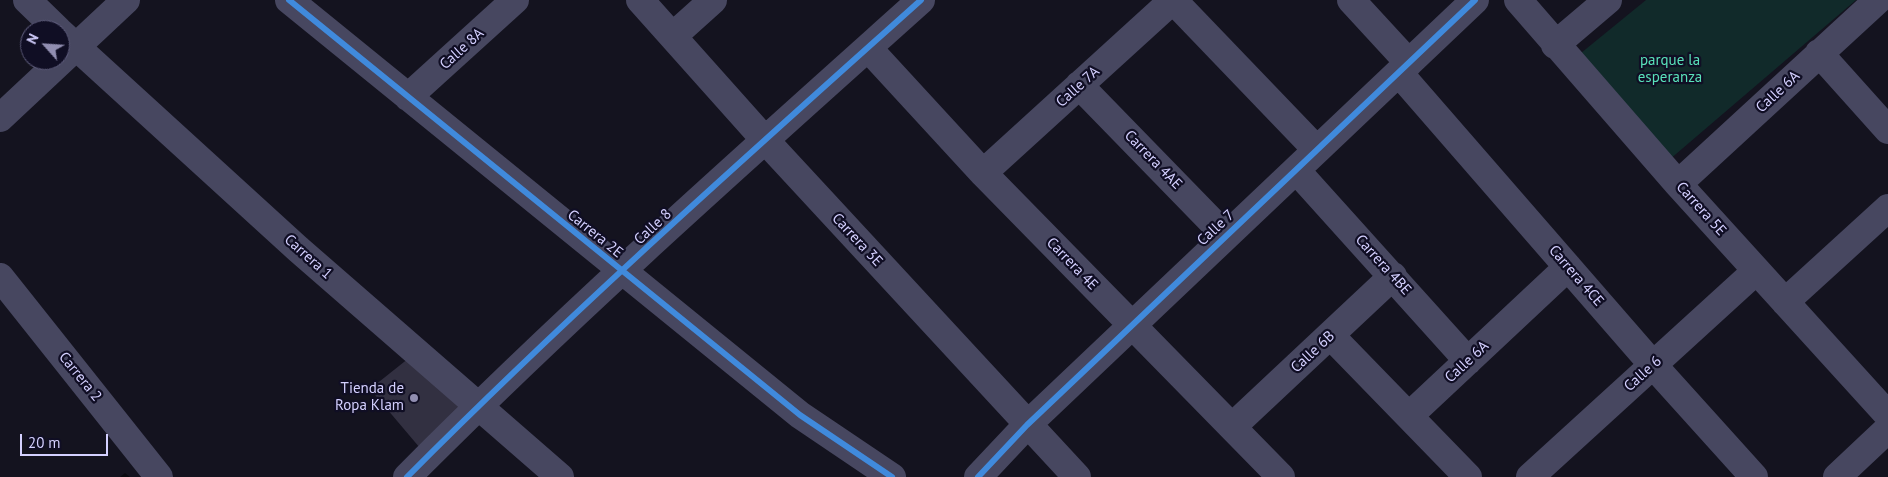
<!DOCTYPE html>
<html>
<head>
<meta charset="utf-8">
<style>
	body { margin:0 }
	#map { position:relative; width:1888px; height:477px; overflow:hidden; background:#14131f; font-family:"PT Sans",sans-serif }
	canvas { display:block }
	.north { position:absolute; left:20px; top:20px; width:50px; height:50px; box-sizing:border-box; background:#100e24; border:1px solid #5e5c7c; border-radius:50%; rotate:296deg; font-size:14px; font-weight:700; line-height:20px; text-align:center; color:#d4d0ff }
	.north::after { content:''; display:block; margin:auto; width:18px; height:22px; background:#918eb1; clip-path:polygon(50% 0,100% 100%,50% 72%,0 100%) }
	.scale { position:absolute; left:20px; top:434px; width:88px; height:22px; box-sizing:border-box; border:2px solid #d4d0ff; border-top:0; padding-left:6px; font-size:15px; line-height:18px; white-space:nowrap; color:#d4d0ff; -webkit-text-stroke:4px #100e24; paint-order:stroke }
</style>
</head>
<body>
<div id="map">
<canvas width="1888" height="477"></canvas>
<div class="north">N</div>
<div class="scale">20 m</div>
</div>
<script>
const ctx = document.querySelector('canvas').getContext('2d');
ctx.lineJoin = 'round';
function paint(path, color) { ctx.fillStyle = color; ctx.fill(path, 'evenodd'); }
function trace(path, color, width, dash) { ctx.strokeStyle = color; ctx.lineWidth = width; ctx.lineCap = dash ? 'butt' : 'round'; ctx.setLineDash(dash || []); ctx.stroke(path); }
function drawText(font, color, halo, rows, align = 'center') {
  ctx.font = font + ' "PT Sans",sans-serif'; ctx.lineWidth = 4.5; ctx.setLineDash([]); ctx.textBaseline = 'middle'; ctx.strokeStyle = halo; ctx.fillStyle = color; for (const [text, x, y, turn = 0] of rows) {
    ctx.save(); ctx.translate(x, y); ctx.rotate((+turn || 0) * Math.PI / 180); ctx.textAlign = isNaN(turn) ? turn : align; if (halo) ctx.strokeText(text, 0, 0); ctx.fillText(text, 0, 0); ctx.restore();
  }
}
const green = new Path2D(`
	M1646,0H1856L1662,166L1570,62Z`);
const shadow = new Path2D(`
	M125,473L130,477H120Z`);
const building = new Path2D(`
	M409,358L461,406L420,448L370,389Z`);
const street = new Path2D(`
	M27,0L58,30
	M289,0L800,415L892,477
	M640,0L765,140L1077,477
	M1173,0L1317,150
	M1351,0L1409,63
	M1518,0L1678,184L1888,415
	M60,32L298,249L560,477
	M673,36L713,0
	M1555,45L1608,0
	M868,48L983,173L1281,477
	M1819,53L1888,130
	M1399,73L1653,365L1754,477
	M1079,85L1226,236
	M408,97L515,0
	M0,118L126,0
	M1296,170L1468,361
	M983,173L1173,0
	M1678,184L1878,0
	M0,277L159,477
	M1785,302L1888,208
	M1330,335L1468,477
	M1410,415L1568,267
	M1232,427L1393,276
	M407,477C572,311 747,156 921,0
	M978,477L1027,425L1475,0
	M1530,477L1756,271
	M1837,477L1888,429`);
const cycleway = new Path2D(`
	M289,0L800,415L892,477
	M407,477C572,311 747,156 921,0
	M978,477L1027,425L1475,0`);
const markers = [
	[414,398,5,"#918eb1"]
];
const streetNames = [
	["Calle 8A",462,49,-42],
	["Calle 7A",1078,87,-42],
	["Calle 6A",1778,92,-43],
	["Carrera 4AE",1153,160,46],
	["Carrera 5E",1701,209,48],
	["Calle 8",653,227,-43],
	["Calle 7",1216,228,-43],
	["Carrera 2E",595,234,39],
	["Carrera 3E",857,240,47],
	["Carrera 1",308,257,42],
	["Carrera 4E",1072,264,46],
	["Carrera 4BE",1383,265,48],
	["Carrera 4CE",1576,276,49],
	["Calle 6B",1313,352,-43],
	["Calle 6A",1467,362,-43],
	["Calle 6",1643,374,-42],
	["Carrera 2",80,377,51]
];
const parkNames = [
	["parque la",1670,61],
	["esperanza",1670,78]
];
const poiNames = [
	["Tienda de",404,389],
	["Ropa Klam",404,406]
];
paint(green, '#112a2a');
paint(shadow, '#0007');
paint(building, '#323041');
trace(street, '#474760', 28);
trace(cycleway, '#408adc', 6);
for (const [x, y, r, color] of markers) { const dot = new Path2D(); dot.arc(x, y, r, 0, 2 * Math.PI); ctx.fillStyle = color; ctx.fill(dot); trace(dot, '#100e24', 2); }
drawText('15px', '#d4d0ff', '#100e24', streetNames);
drawText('15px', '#59e2ba', '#100e24', parkNames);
drawText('15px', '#d4d0ff', '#100e24', poiNames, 'right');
</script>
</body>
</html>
